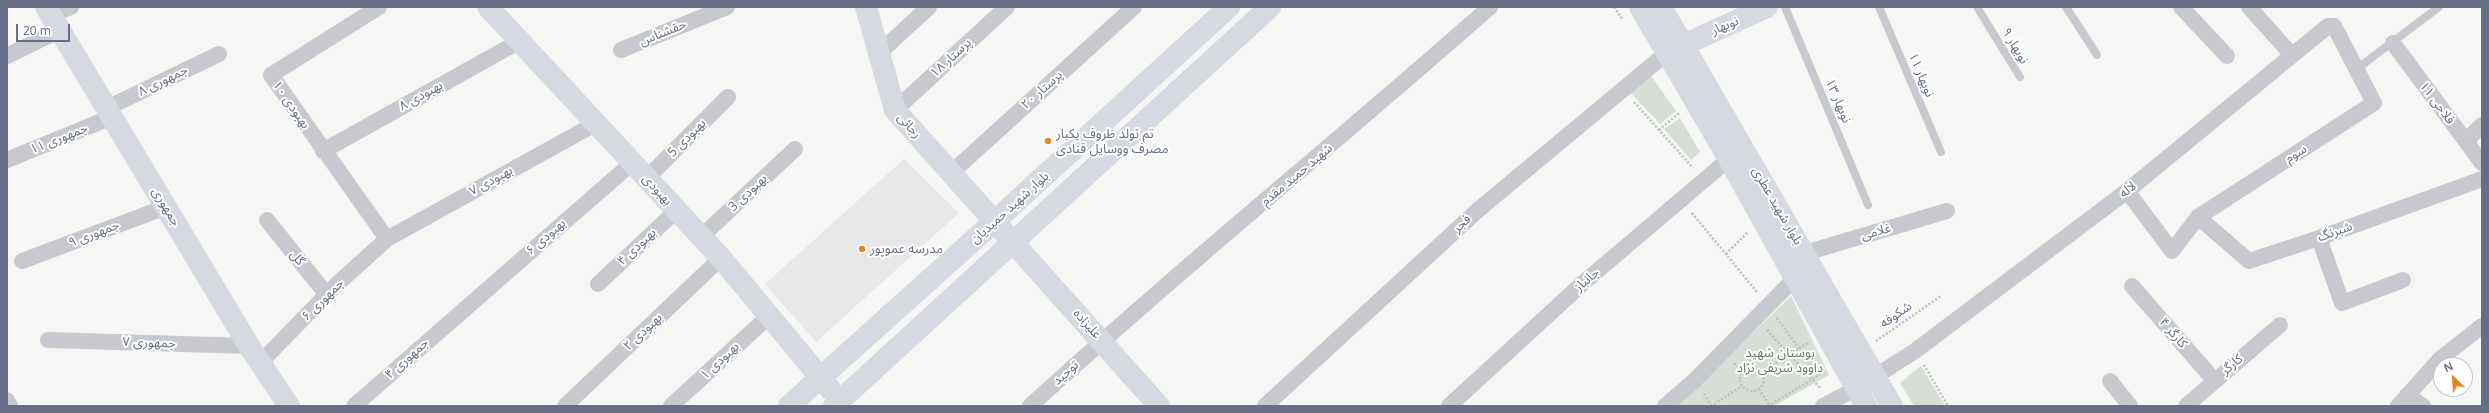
<!DOCTYPE html>
<html>
<head>
<meta charset="utf-8">
<style>
	body { margin:0 }
	#map { position:relative; width:2489px; height:413px; overflow:hidden; background:#f6f7f4; font-family:"Noto Sans",sans-serif }
	canvas { display:block }
	.frame { position:absolute; inset:0; border:8px solid #666f85; pointer-events:none }
	.north { position:absolute; left:2433px; top:357px; width:40px; height:40px; box-sizing:border-box; background:#fff; border:1px solid #c2c5ce; border-radius:50%; rotate:335deg; font-size:11px; font-weight:700; line-height:16px; text-align:center; color:#666f85 }
	.north::after { content:''; display:block; margin:auto; width:14px; height:18px; background:#e1882a; clip-path:polygon(50% 0,100% 100%,50% 72%,0 100%) }
	.scale { position:absolute; left:16px; top:24px; width:54px; height:18px; box-sizing:border-box; border:2px solid #666f85; border-top:0; padding-left:5px; font-size:12px; line-height:14px; white-space:nowrap; color:#666f85; -webkit-text-stroke:3px #fff; paint-order:stroke }
</style>
</head>
<body>
<div id="map">
<canvas width="2489" height="413"></canvas>
<div class="frame"></div>
<div class="north">N</div>
<div class="scale">20 m</div>
</div>
<script>
const ctx = document.querySelector('canvas').getContext('2d');
ctx.lineJoin = 'round';
function paint(path, color) { ctx.fillStyle = color; ctx.fill(path, 'evenodd'); }
function trace(path, color, width, dash) { ctx.strokeStyle = color; ctx.lineWidth = width; ctx.lineCap = dash ? 'butt' : 'round'; ctx.setLineDash(dash || []); ctx.stroke(path); }
function drawText(font, color, halo, rows, align = 'center') {
  ctx.font = font + ' "Noto Sans","Noto Sans Arabic",sans-serif'; ctx.lineWidth = 4; ctx.setLineDash([]); ctx.textBaseline = 'middle'; ctx.strokeStyle = halo; ctx.fillStyle = color; for (const [text, x, y, turn = 0] of rows) {
    ctx.save(); ctx.translate(x, y); ctx.rotate((+turn || 0) * Math.PI / 180); ctx.textAlign = isNaN(turn) ? turn : align; if (halo) ctx.strokeText(text, 0, 0); ctx.fillText(text, 0, 0); ctx.restore();
  }
}
const built = new Path2D(`
	M904,159L959,213L816,342L765,284Z`);
const green = new Path2D(`
	M1649,73L1676,111L1660,124L1628,90Z
	M1680,118L1700,152L1691,160L1664,129Z
	M1791,296L1829,375L1774,406H1677Z
	M1921,366L1944,404L1941,406H1914L1900,383Z`);
const path = new Path2D(`
	M1614,7L1623,20
	M1634,102L1693,168
	M1659,130L1679,113
	M1692,213L1757,292
	M1726,254L1748,232
	M1777,318L1818,375
	M1767,330L1820,388
	M1876,341L1941,296
	M1734,363L1742,372
	M1924,365L1948,406
	M1740 379a12 12 0 1 1 24 0a12 12 0 1 1-24 0Z
	M1762,372L1809,342
	M1759,389L1770,406
	M1704,394L1711,406
	M1711,406L1742,386
	M1768,406L1824,372`);
const lane = new Path2D(`
	M1785,7L1868,205
	M1879,7L1941,152
	M1977,7L2020,77
	M2066,7L2097,55
	M2358,68L2439,7`);
const street = new Path2D(`
	M379,7L271,75L387,239
	M2181,7L2227,56
	M2249,7L2291,54
	M50,15L71,7
	M2393,43L2482,163
	M621,50L727,7
	M879,53L929,7
	M7,56L60,30
	M107,108L219,54
	M895,110L1007,7
	M2466,141L2482,125
	M323,151L518,42
	M7,160L112,117
	M951,173L1134,7
	M647,178L728,97
	M2198,217L2249,261L2319,238L2482,179
	M267,220L327,295
	M701,237L795,149
	M2319,238L2342,303L2403,280
	M1805,253L1947,211
	M22,261L166,207
	M598,284L677,210
	M2132,286L2214,380
	M48,340L249,346
	M260,363L336,285L387,239L595,124
	M2110,381L2130,406
	M2407,395L2423,406
	M7,400L10,406
	M354,406L632,163
	M565,406L721,258
	M671,406L768,317
	M1030,406C1180,269 1338,141 1490,7
	M1265,406L1478,210L1668,52
	M1449,406L1583,283L1729,159
	M1665,406L1695,380L1795,278
	M1823,406L1857,388L1915,351L2127,191L2328,26H2334L2374,103L2198,217L2172,251L2127,191
	M2186,406L2280,325
	M2398,406L2440,359L2482,326`);
const secondary = new Path2D(`
	M46,7L249,346L289,406
	M488,7L721,258L830,389
	M866,7L895,110L1159,406
	M1640,7L1729,159L1866,406
	M1661,7L1892,406
	M1670,51L1767,7
	M789,406L995,221L1229,7
	M834,406L1270,7`);
const markers = [
	[1048,141,4,"#e1882a"],
	[862,249,4,"#e1882a"]
];
const streetNames = [
	["نوبهار",1725,26,-23],
	["حقشناس",663,33,-22],
	["نوبهار ۹",2015,46,59],
	["پرستار ۱۸",951,58,-43],
	["نوبهار ۱۱",1921,75,67],
	["جمهوری ۸",163,81,-26],
	["پرستار ۲۰",1042,90,-42],
	["بهبودی ۸",421,96,-29],
	["نوبهار ۱۳",1838,101,67],
	["فلاحی ۱۱",2437,103,53],
	["بهبودی ۱۰",291,105,55],
	["رجائی",909,126,48],
	["بهبودی 5",687,138,-45],
	["جمهوری ۱۱",59,139,-22],
	["سوم",2296,154,-33],
	["شهید حمید مقدم",1297,175,-40],
	["بهبودی ۷",491,181,-29],
	["بهبودی",657,190,47],
	["لاله",2128,190,-39],
	["بهبودی 3",748,193,-43],
	["بلوار شهید عطری",1777,206,60],
	["جمهوری",166,207,59],
	["بلوار شهید حمیدیان",1010,208,-42],
	["فجر",1462,224,-43],
	["غلامی",1876,232,-16],
	["شبرنگ",2335,232,-20],
	["جمهوری ۹",94,234,-21],
	["بهبودی ۶",546,237,-41],
	["بهبودی ۴",637,247,-43],
	["گل",297,258,51],
	["جانباز",1587,280,-41],
	["جمهوری ۶",323,300,-45],
	["شکوفه",1896,315,-35],
	["علیزاده",1087,324,48],
	["بهبودی ۲",643,332,-43],
	["کارگر ۴",2173,333,49],
	["جمهوری ۷",149,343,2],
	["جمهوری ۴",407,359,-42],
	["بهبودی ۱",720,361,-43],
	["کارگر",2232,365,-40],
	["توحید",1066,373,-42]
];
const poiNames = [
	["تم تولد ظروف یکبار",1056,134],
	["مصرف ووسایل قنادی",1056,149],
	["مدرسه عموپور",870,249]
];
const parkNames = [
	["بوستان شهید",1780,353],
	["داوود شریفی نژاد",1780,368]
];
paint(built, '#e7e8e7');
paint(green, '#d6ded5');
trace(path, '#bfc0c3', 2.5, [2, 2]);
trace(lane, '#c8c9ce', 8);
trace(street, '#c8c9ce', 16);
trace(secondary, '#d6d9df', 22);
for (const [x, y, r, color] of markers) { const dot = new Path2D(); dot.arc(x, y, r, 0, 2 * Math.PI); ctx.fillStyle = color; ctx.fill(dot); trace(dot, '#fff', 1.5); }
drawText('13px', '#666f85', '#fff', streetNames);
drawText('13px', '#666f85', '#fff', poiNames, 'left');
drawText('13px', '#657c67', '#fff', parkNames);
</script>
</body>
</html>
